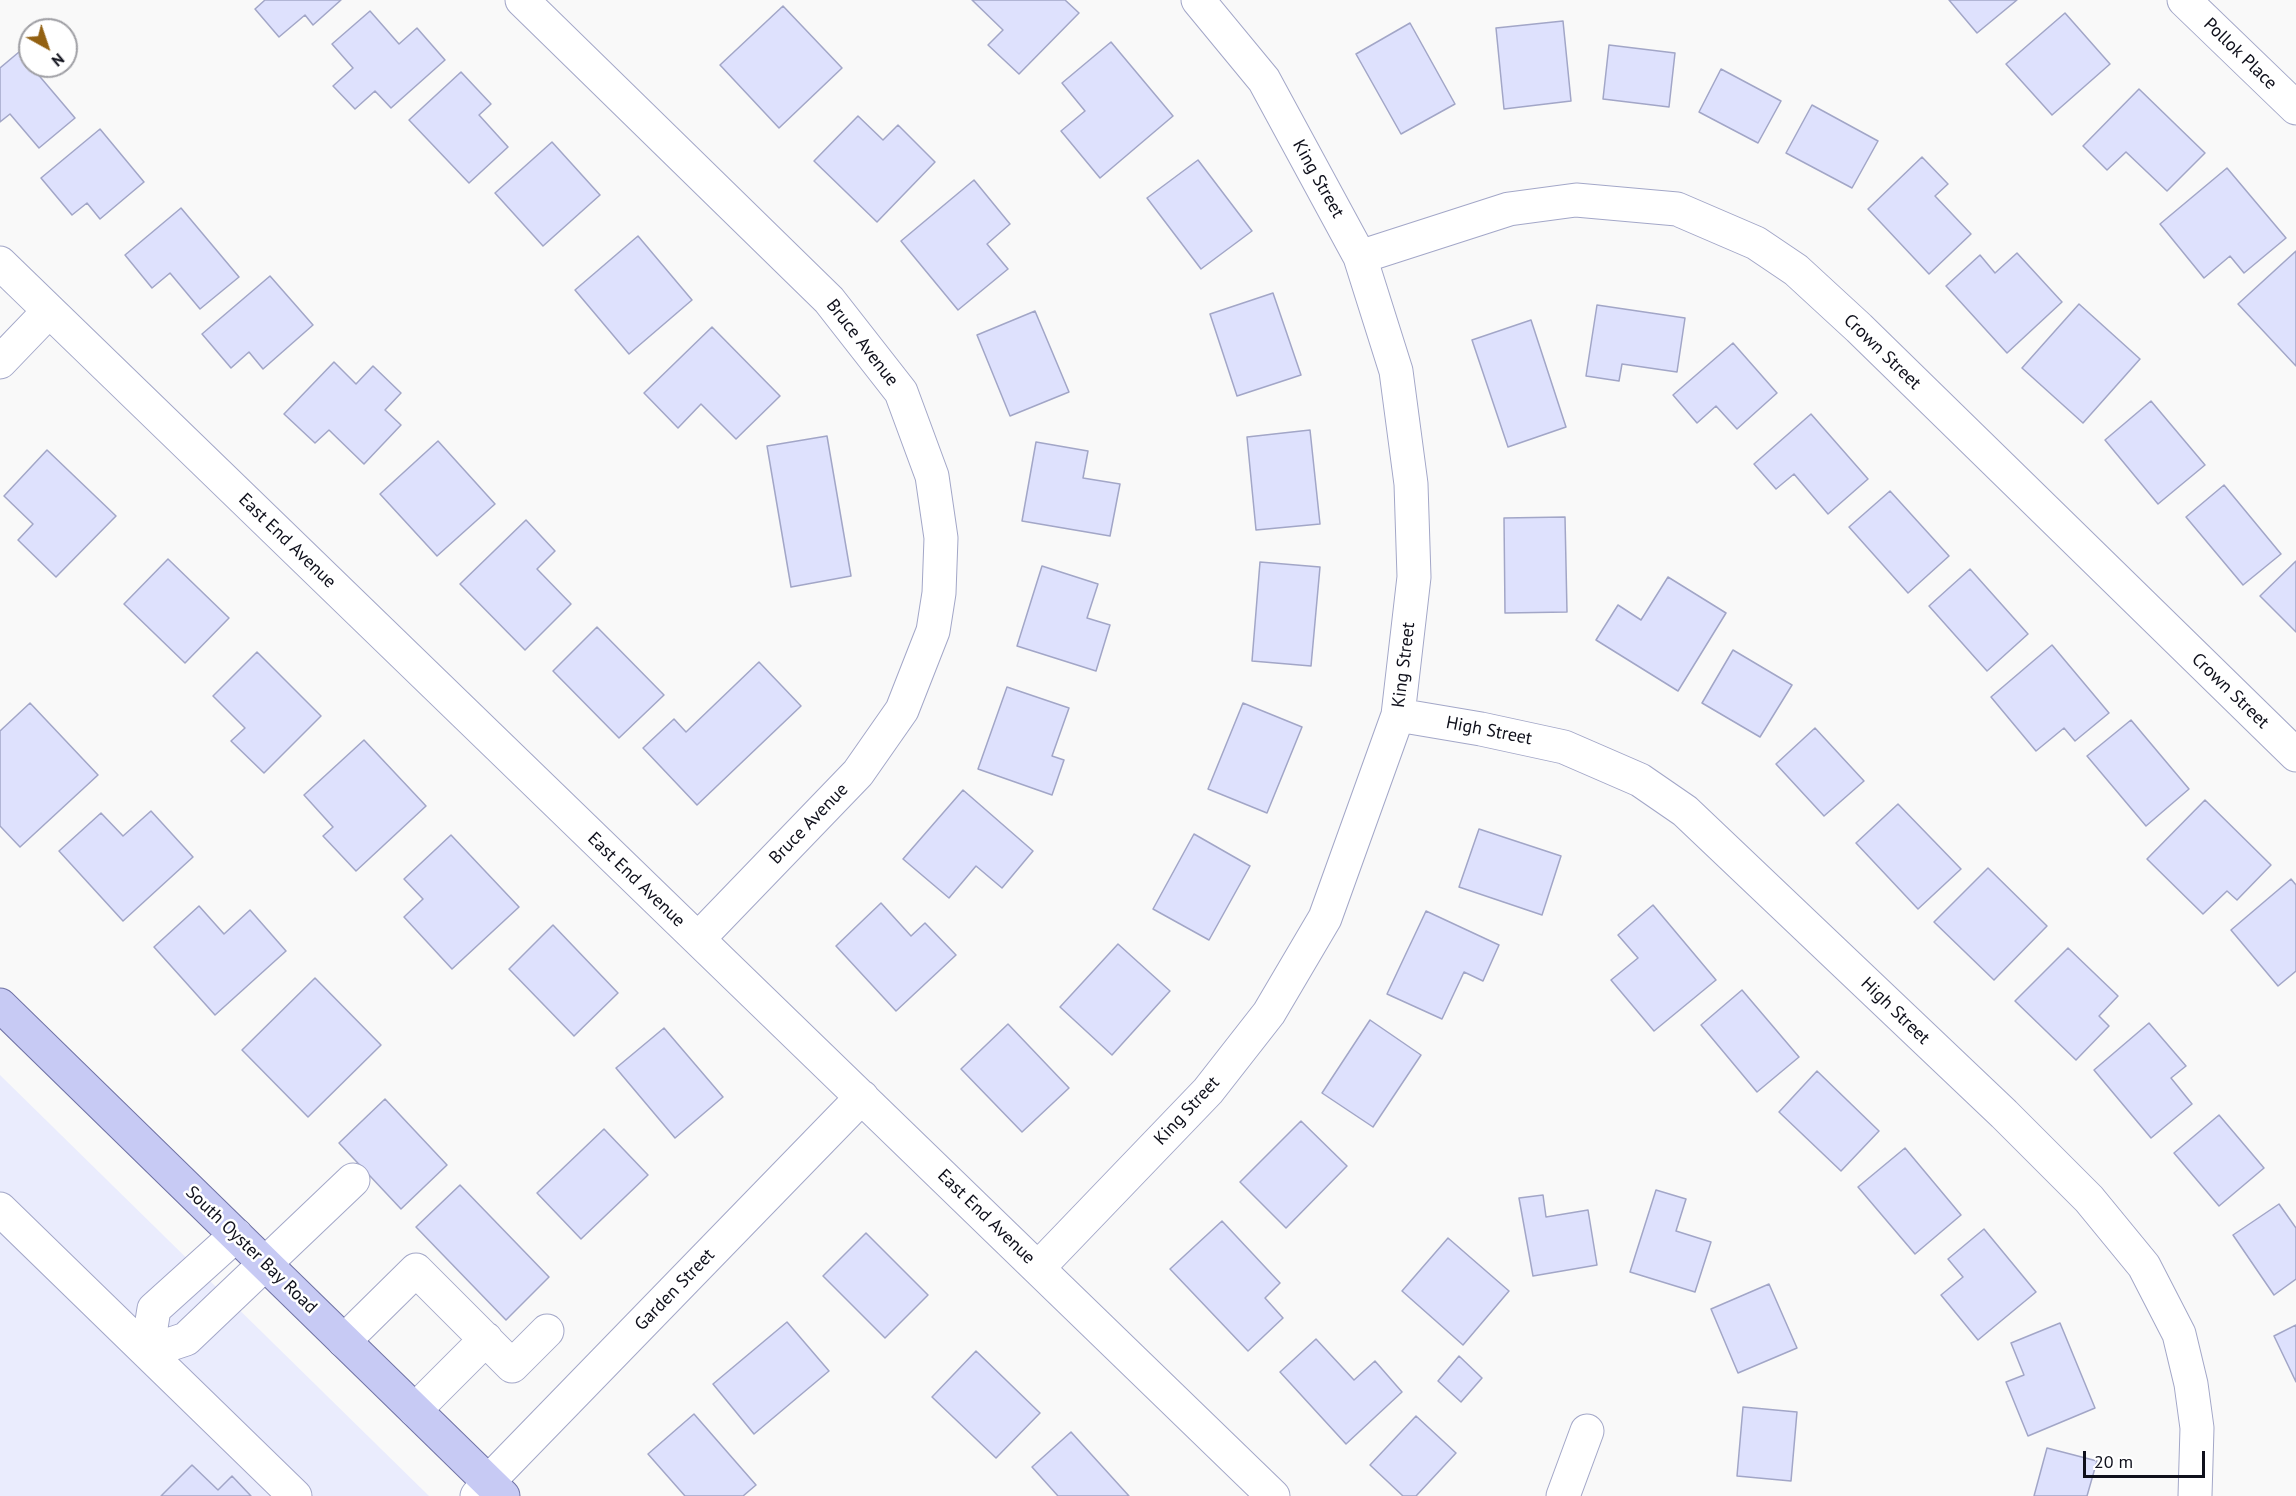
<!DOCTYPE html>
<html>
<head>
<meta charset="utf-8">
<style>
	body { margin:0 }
	#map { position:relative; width:2296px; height:1496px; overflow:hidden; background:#f9f9f9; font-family:"PT Sans",sans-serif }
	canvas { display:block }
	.north { position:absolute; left:18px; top:18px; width:60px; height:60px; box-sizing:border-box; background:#fff; border:2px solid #9f9fa4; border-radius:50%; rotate:140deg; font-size:16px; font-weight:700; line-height:24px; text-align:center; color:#0f101b }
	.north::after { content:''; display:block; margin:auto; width:21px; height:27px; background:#936112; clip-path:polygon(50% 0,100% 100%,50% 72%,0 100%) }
	.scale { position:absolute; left:2083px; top:1451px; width:122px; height:27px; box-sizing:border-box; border:3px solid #0f101b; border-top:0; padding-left:8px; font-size:18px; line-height:21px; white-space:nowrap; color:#0f101b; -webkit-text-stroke:4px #fff; paint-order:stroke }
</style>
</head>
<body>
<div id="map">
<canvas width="2296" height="1496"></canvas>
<div class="north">N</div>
<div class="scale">20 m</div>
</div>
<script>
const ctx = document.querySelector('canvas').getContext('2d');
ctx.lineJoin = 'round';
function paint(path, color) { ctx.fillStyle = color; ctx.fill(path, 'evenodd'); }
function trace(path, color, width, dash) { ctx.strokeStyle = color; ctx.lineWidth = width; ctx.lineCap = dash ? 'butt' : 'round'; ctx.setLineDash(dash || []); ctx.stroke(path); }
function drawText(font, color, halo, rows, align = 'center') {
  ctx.font = font + ' "PT Sans",sans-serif'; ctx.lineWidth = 5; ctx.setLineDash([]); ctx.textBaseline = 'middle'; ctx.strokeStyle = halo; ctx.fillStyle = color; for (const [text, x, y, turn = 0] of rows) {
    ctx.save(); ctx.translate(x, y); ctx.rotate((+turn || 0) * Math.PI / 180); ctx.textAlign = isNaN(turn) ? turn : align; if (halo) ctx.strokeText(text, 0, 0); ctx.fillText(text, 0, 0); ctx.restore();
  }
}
const built = new Path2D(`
	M0,1075L429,1496H0Z`);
const building = new Path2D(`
	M265,0H341L313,25L305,15L279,37L255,9Z
	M972,0H1065L1079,13L1019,74L988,45L1003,30Z
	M1949,0H2017L1977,33Z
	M783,6L842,68L779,128L720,65Z
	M370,11L399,44L417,28L445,60L391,108L375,91L355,109L333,86L353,68L332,44Z
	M2065,13L2110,64L2052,115L2006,64Z
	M1563,21L1571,101L1504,109L1496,28Z
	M1410,23L1455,104L1401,134L1356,54Z
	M1111,42L1173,116L1100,178L1061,131L1085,111L1062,83Z
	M1609,45L1675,53L1669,107L1603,99Z
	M19,52L75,118L39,148L10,114L0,122V68Z
	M1721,69L1781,101L1758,143L1699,112Z
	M461,72L491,104L479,115L508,147L469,183L409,120Z
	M2139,89L2205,153L2167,191L2126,152L2107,170L2083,146Z
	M1812,105L1878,141L1852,188L1786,153Z
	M858,116L883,140L898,125L935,162L877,222L814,161Z
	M100,129L144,182L100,219L87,203L72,215L41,178Z
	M552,142L600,195L543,246L495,193Z
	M1922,157L1948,184L1935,196L1971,234L1929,274L1868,209Z
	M1198,160L1252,231L1201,269L1147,198Z
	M2227,168L2286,238L2244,273L2230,256L2204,278L2160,224Z
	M974,180L1010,224L987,244L1008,269L958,310L901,241Z
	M181,208L239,277L200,309L170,273L152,288L125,255Z
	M638,236L692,300L629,354L575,290Z
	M2296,251V366L2238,304Z
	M2017,253L2062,302L2007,353L1946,286L1980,255L1995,273Z
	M270,276L313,325L263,369L249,352L231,368L202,334Z
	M1273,293L1301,375L1237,396L1210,314Z
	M2079,304L2140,359L2083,423L2022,368Z
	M1597,305L1685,318L1677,372L1622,364L1619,381L1586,376Z
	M1035,311L1069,392L1010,416L977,335Z
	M1531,320L1566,427L1508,447L1472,340Z
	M712,327L780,396L736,439L701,404L678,428L644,393Z
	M1733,343L1777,393L1737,429L1716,406L1697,423L1673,395Z
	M334,362L356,384L373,366L401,393L385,410L401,425L364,464L329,430L315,443L284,414Z
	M2151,401L2205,465L2158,504L2105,440Z
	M1811,414L1868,479L1828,514L1794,474L1776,489L1754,464Z
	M1310,430L1320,524L1256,530L1247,437Z
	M827,436L851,576L791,587L767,446Z
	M438,441L495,504L437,556L380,494Z
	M1036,442L1088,451L1083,478L1120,484L1110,536L1022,521Z
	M47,450L116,516L56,577L18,540L33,524L4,496Z
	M2224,485L2281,554L2243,585L2186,517Z
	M1890,491L1949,556L1908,593L1849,527Z
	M1565,517L1567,612L1505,613L1504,518Z
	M526,520L555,551L537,569L571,604L525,650L460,584Z
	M168,559L229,618L185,663L124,604Z
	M2296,561V632L2260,596Z
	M1260,562L1320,567L1311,666L1252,661Z
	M1042,566L1098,584L1087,618L1110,625L1096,671L1017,646Z
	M1970,569L2028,634L1987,671L1929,606Z
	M1668,577L1726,613L1678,691L1596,640L1618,605L1641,620Z
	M597,627L664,695L619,738L553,671Z
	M2052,645L2109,713L2075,741L2064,728L2036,751L1991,697Z
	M1733,650L1792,685L1760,737L1702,703Z
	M257,652L321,716L264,773L231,741L245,728L213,696Z
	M759,662L801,706L697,805L643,748L674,719L686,732Z
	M1007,687L1069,708L1052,756L1064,760L1052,795L978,769Z
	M30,703L98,775L20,847L0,826V731Z
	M1243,703L1302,727L1267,813L1208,789Z
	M2131,720L2189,789L2146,826L2087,756Z
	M1815,728L1864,781L1824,816L1776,764Z
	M364,740L426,806L356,871L323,836L333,827L304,795Z
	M963,790L1033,851L1002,888L976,866L949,898L903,859Z
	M2205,800L2271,865L2237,900L2227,891L2203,914L2147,859Z
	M1898,804L1961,869L1918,909L1856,843Z
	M151,811L193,857L123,921L59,851L101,813L123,836Z
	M1479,829L1561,856L1542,915L1459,887Z
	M1194,834L1250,866L1209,940L1153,909Z
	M451,835L519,907L452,969L404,917L423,899L404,879Z
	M1988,868L2047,926L1994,980L1934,922Z
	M2291,879L2296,885V971L2278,986L2231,930Z
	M881,903L911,936L925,923L956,955L896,1011L836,946Z
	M1653,905L1716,980L1654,1031L1611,980L1638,958L1618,935Z
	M199,906L224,934L250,910L286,951L215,1015L154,947Z
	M1426,911L1499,945L1483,981L1464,972L1442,1019L1387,994Z
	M553,925L618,993L574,1036L509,969Z
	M1118,944L1170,991L1112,1055L1060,1007Z
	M2068,948L2118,996L2099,1016L2109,1026L2076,1060L2015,1001Z
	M315,978L381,1045L308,1117L242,1050Z
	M1742,990L1799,1057L1757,1092L1701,1025Z
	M1370,1020L1421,1055L1373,1127L1322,1093Z
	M2149,1023L2186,1066L2171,1078L2192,1104L2151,1138L2094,1070Z
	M1008,1024L1069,1088L1022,1132L961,1069Z
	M664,1028L723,1097L675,1138L616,1068Z
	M1817,1071L1879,1131L1841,1171L1779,1112Z
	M385,1099L447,1165L401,1209L339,1143Z
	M2219,1115L2264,1168L2219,1206L2174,1153Z
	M1301,1121L1347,1166L1286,1228L1240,1182Z
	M604,1129L648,1175L581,1239L537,1193Z
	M1905,1148L1961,1215L1915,1254L1858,1187Z
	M460,1185L549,1277L506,1320L416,1227Z
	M1656,1190L1686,1199L1676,1231L1711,1242L1695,1292L1630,1272Z
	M1543,1195L1546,1217L1588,1210L1597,1265L1533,1276L1519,1198Z
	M2279,1204L2296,1228V1279L2274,1295L2233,1235Z
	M1222,1221L1280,1283L1265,1298L1283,1318L1248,1351L1170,1269Z
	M1984,1229L2036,1292L1978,1340L1941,1295L1963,1277L1948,1259Z
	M866,1233L928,1295L885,1338L823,1276Z
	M1448,1238L1509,1291L1463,1345L1402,1291Z
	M1769,1284L1797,1348L1738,1373L1711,1309Z
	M787,1322L829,1371L754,1434L713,1384Z
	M2060,1323L2095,1408L2028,1436L2006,1382L2024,1375L2011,1343Z
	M2296,1325V1382L2274,1336Z
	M1316,1339L1354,1380L1375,1361L1402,1392L1346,1444L1280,1372Z
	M976,1351L1040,1413L996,1458L932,1397Z
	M1459,1356L1482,1378L1461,1402L1438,1381Z
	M1743,1407L1797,1412L1791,1481L1737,1476Z
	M694,1414L756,1485L743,1496H685L648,1454Z
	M1416,1416L1456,1453L1416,1496H1403L1370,1465Z
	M1071,1432L1129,1496H1058L1032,1467Z
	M2047,1448L2097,1461L2087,1496H2034Z
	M192,1465L218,1490L232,1476L251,1496H161Z`);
const minor = new Path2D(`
	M522,0L829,300L901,392L932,476L941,538L939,593L933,631L902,710L858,773L698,939
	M2184,0L2296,108
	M1360,257L1509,209L1576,200L1677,209L1756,243L1796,270L1859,328L2296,755
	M0,263L1273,1496
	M0,362L49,311
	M1398,715L1481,729L1564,747L1640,780L1685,811L2004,1114L2089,1199L2144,1266L2179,1334L2191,1384L2197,1428L2195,1496
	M0,1209L295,1496
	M236,1235L154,1309L147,1352L186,1339L353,1180
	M1038,1268L1208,1091L1269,1013L1325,918L1398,715L1414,577L1411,484L1396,371L1360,257L1264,80L1198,0
	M344,1341L416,1270L512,1366L547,1331
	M415,1410L486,1339
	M477,1496L488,1482L862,1097
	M1563,1496L1587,1431`);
const major = new Path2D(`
	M0,1005L503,1496`);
const streetNames = [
	["Pollok Place",2240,54,44],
	["King Street",1318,179,61],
	["Bruce Avenue",862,343,52],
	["Crown Street",1882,352,44],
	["East End Avenue",287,541,44],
	["King Street",1404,665,-83],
	["Crown Street",2230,691,44],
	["High Street",1489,731,11],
	["Bruce Avenue",809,824,-46],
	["East End Avenue",636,880,44],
	["High Street",1895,1011,44],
	["King Street",1187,1111,-47],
	["East End Avenue",986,1217,44],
	["South Oyster Bay Road",251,1250,44],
	["Garden Street",675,1290,-46]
];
paint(built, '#eaecfd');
paint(building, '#dee1fd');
trace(building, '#a2a6c7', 1.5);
trace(minor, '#a3a7c8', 35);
trace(major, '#6f72a4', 35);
trace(minor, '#fff', 33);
trace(major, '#c7caf4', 33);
drawText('18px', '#0f101b', '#fff', streetNames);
</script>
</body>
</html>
